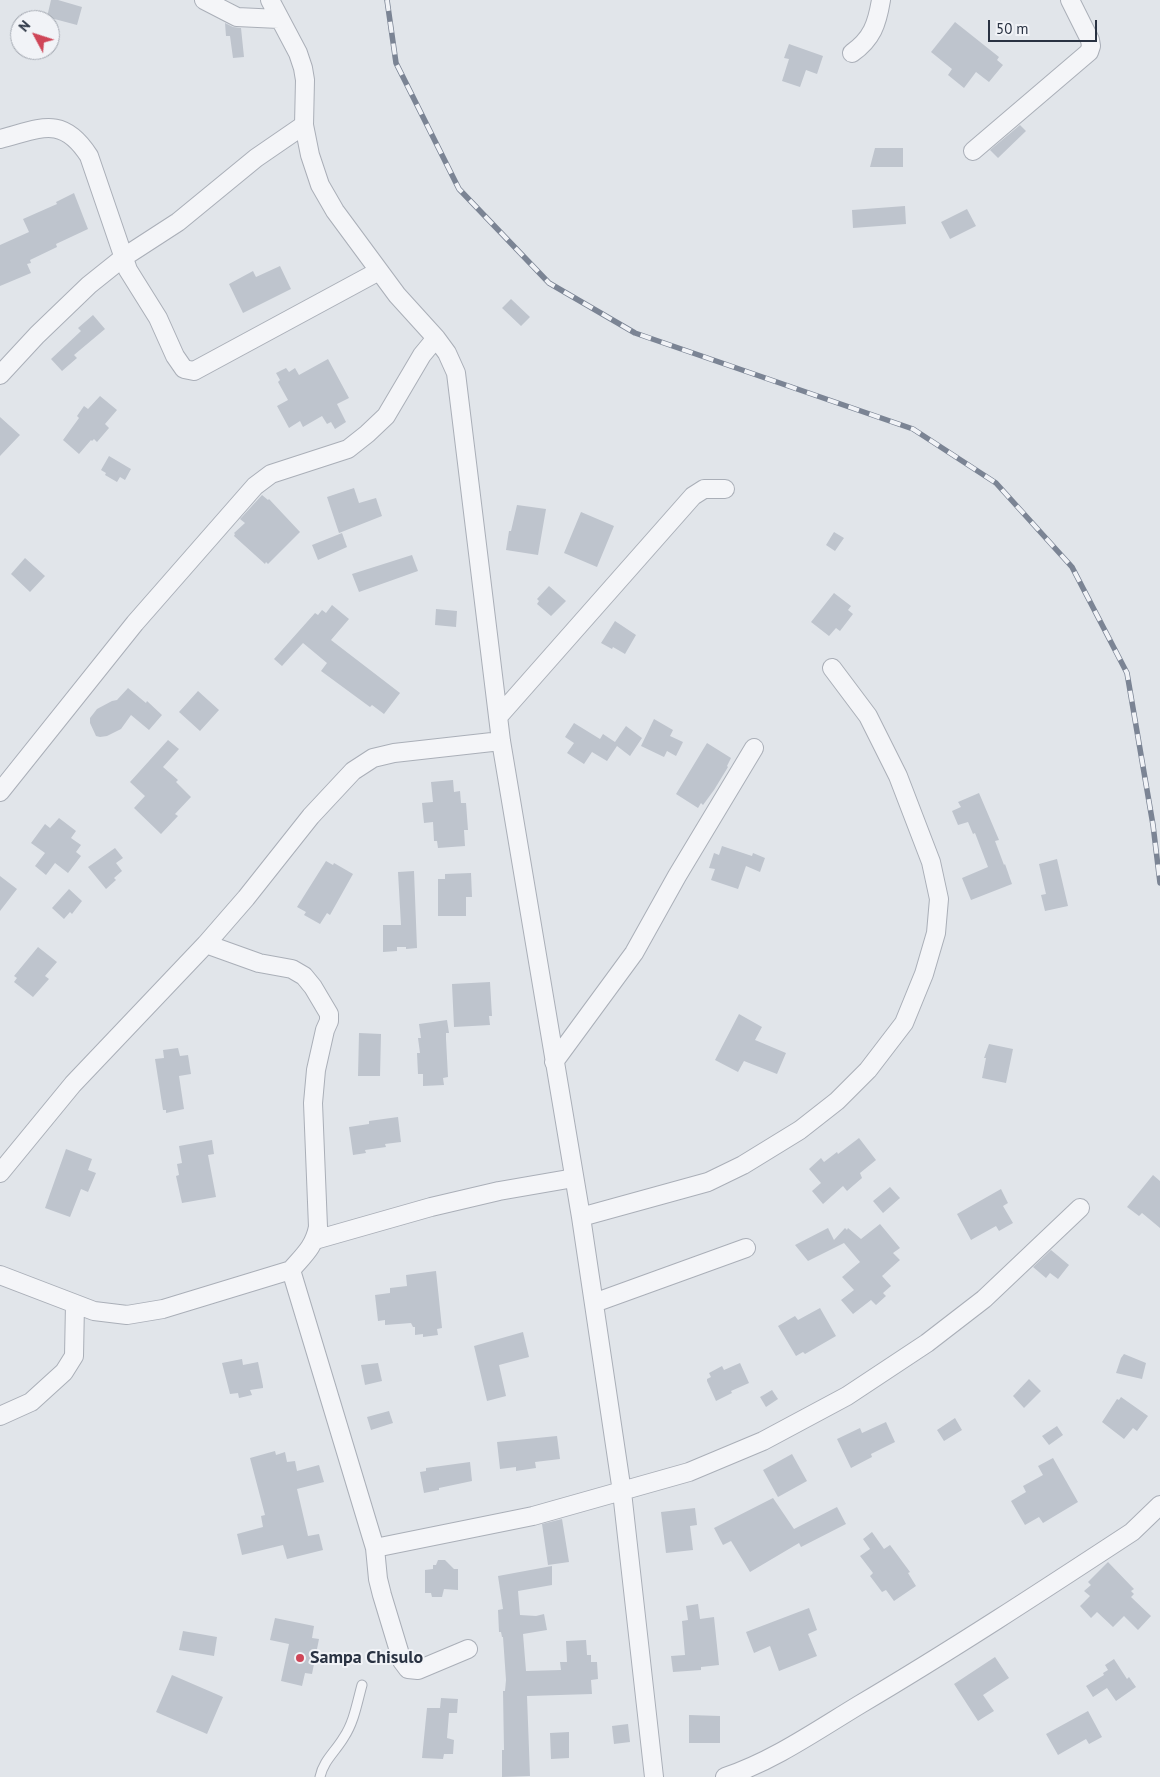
<!DOCTYPE html>
<html>
<head>
<meta charset="utf-8">
<style>
	body { margin:0 }
	#map { position:relative; width:1160px; height:1777px; overflow:hidden; background:#e1e5ea; font-family:"PT Sans",sans-serif }
	canvas { display:block }
	.north { position:absolute; left:10px; top:10px; width:50px; height:50px; box-sizing:border-box; background:#f1f3f7; border:1px solid #a1a6af; border-radius:50%; rotate:310deg; font-size:14px; font-weight:700; line-height:20px; text-align:center; color:#293242 }
	.north::after { content:''; display:block; margin:auto; width:18px; height:22px; background:#cf4658; clip-path:polygon(50% 0,100% 100%,50% 72%,0 100%) }
	.scale { position:absolute; left:988px; top:20px; width:109px; height:22px; box-sizing:border-box; border:2px solid #293242; border-top:0; padding-left:6px; font-size:15px; line-height:18px; white-space:nowrap; color:#293242; -webkit-text-stroke:4px #f1f3f7; paint-order:stroke }
</style>
</head>
<body>
<div id="map">
<canvas width="1160" height="1777"></canvas>
<div class="north">N</div>
<div class="scale">50 m</div>
</div>
<script>
const ctx = document.querySelector('canvas').getContext('2d');
ctx.lineJoin = 'round';
function paint(path, color) { ctx.fillStyle = color; ctx.fill(path, 'evenodd'); }
function trace(path, color, width, dash) { ctx.strokeStyle = color; ctx.lineWidth = width; ctx.lineCap = dash ? 'butt' : 'round'; ctx.setLineDash(dash || []); ctx.stroke(path); }
function drawText(font, color, halo, rows, align = 'center') {
  ctx.font = font + ' "PT Sans",sans-serif'; ctx.lineWidth = 4; ctx.setLineDash([]); ctx.textBaseline = 'middle'; ctx.strokeStyle = halo; ctx.fillStyle = color; for (const [text, x, y, turn = 0] of rows) {
    ctx.save(); ctx.translate(x, y); ctx.rotate((+turn || 0) * Math.PI / 180); ctx.textAlign = isNaN(turn) ? turn : align; if (halo) ctx.strokeText(text, 0, 0); ctx.fillText(text, 0, 0); ctx.restore();
  }
}
const building = new Path2D(`
	M51,0H58L82,7L77,25L47,17Z
	M955,22L999,57L997,60L1003,65L989,82L976,72L964,88L948,75L952,69L931,52Z
	M225,23L233,27L241,28L244,57L233,58L230,36H226Z
	M789,44L823,56L817,74L806,70L800,87L782,81L789,59L784,58Z
	M1020,125L1026,131L998,158L990,150Z
	M875,148H903V167H870Z
	M74,193L88,229L56,244L57,247L30,260L31,263L27,264L31,273L0,286V245L29,232L23,219L57,204L56,202Z
	M905,206L906,224L853,228L852,210Z
	M967,209L976,226L950,239L941,222Z
	M280,266L291,289L243,313L229,284L253,271L256,277Z
	M511,299L530,317L521,326L502,308Z
	M93,315L105,329L74,355L77,358L62,371L51,359L81,331L78,328Z
	M328,359L349,398L337,404L346,422L335,429L331,422L327,424L322,416L303,427L300,421L289,428L277,406L288,400L278,382L280,380L276,373L286,368L289,372L295,368L299,375Z
	M100,396L117,410L105,424L109,428L97,442L94,439L92,441L91,440L79,454L63,440L79,418L77,416L84,406L88,409Z
	M0,417L20,435L0,456Z
	M109,456L131,469L125,480L120,477L117,482L105,475L106,473L101,470Z
	M354,488L359,503L376,498L382,516L339,533L327,497Z
	M262,495L268,500L269,499L300,532L268,564L266,562L265,564L234,536L235,534L234,533L245,523L240,519Z
	M517,505L546,509L538,555L506,550L509,531H511Z
	M581,512L614,526L597,567L564,553Z
	M834,532L844,538L835,551L826,545Z
	M342,533L347,547L318,560L312,545Z
	M412,555L418,571L359,592L352,574Z
	M25,558L45,576L30,592L11,574Z
	M549,586L566,601L551,616L537,604L539,601L537,599Z
	M834,593L851,606L848,610L853,614L840,631L836,628L829,636L811,622Z
	M332,605L349,619L331,640L400,693L384,714L372,705L370,707L321,671L327,663L303,643L282,666L274,659L315,613L318,615L322,610L326,613Z
	M436,609L457,611L456,627L435,625Z
	M615,621L636,635L625,654L613,647L612,649L601,643Z
	M128,688L146,703L147,701L162,715L149,730L131,715L121,729L107,736L100,737L96,736L90,723V718L97,709L112,701L117,700Z
	M198,691L219,710L200,731L179,712Z
	M654,719L673,730L670,736L683,742L676,756L667,751L664,757L641,746Z
	M574,723L600,739L603,734L615,742L626,726L642,738L630,756L617,746L607,761L592,752L584,764L567,753L574,743L565,737Z
	M168,740L179,749L163,767L178,780L176,782L191,797L175,814L178,816L161,834L134,808L145,796L130,782Z
	M707,743L731,758L727,766L728,767L714,790L703,805L701,803L698,808L676,794Z
	M453,780L454,792L460,791L461,803H466L468,830H464L465,846L438,848L437,841H434L433,822L424,823L422,803L433,802L431,782Z
	M979,793L999,840L995,841L1004,865L1005,864L1012,884L971,900L962,878L988,867L975,833L973,834L968,822L958,825L952,811L961,807L958,802Z
	M59,818L76,831L71,838L81,845L76,852L81,856L68,873L55,863L46,875L35,866L45,853L31,843L45,824L50,828Z
	M722,846L752,856L753,853L765,858L760,872L746,866L738,889L711,880L715,869L709,868L714,853L719,855Z
	M115,848L123,858L116,863L122,871L114,878L116,880L106,889L88,867Z
	M1057,859L1068,906L1045,911L1041,895L1046,894L1039,864Z
	M326,861L333,865L334,863L353,874L330,915L327,913L320,924L304,915L306,912L297,907Z
	M414,871L417,948L406,949V947H397V951L383,952V925H401L398,872Z
	M471,873L472,897H466V916H438V879H445V874Z
	M0,876L17,889L0,911Z
	M69,889L82,901L72,914L70,912L64,919L52,908Z
	M38,947L57,962L45,976L49,979L33,997L14,982L17,978L14,976Z
	M490,982L492,1016H489L490,1025L454,1027L452,984Z
	M739,1014L762,1027L755,1040L786,1053L777,1074L744,1061L738,1072L715,1060Z
	M447,1020L449,1033H446V1039L448,1077L443,1078L444,1085L423,1086V1074H418L417,1053H420L418,1038H421L419,1024Z
	M359,1033L381,1034L380,1076H358Z
	M989,1044L1013,1049L1006,1083L982,1078L986,1058H984Z
	M178,1048L180,1056L188,1055L191,1074L179,1076L184,1109L166,1113V1110H163L155,1059L164,1058L163,1050Z
	M398,1117L401,1142L385,1144L386,1147L365,1150L366,1153L353,1155L349,1127L369,1124V1121Z
	M859,1138L876,1160L860,1173L862,1178L847,1191L843,1186L823,1204L812,1191L821,1183L809,1169L821,1158L824,1162L837,1152L838,1154Z
	M212,1140L214,1154L208,1155L216,1197L182,1203L176,1176L179,1175L177,1164L182,1163L179,1146Z
	M66,1149L92,1159L88,1170L96,1173L88,1192L81,1189L70,1217L45,1208Z
	M1153,1175L1160,1181V1228L1142,1213L1139,1216L1127,1207Z
	M890,1187L900,1198L883,1213L873,1201Z
	M1001,1189L1008,1203L1003,1206L1013,1223L999,1231L996,1226L971,1240L957,1214Z
	M880,1224L900,1248L893,1253L900,1260L882,1276L891,1286L883,1293L886,1296L876,1305L871,1300L853,1314L841,1300L854,1290L842,1277L860,1262L844,1243L808,1261L795,1245L828,1228L834,1240L845,1228L847,1230L848,1228L861,1239Z
	M1051,1250L1069,1265L1058,1279L1050,1273L1046,1278L1033,1267Z
	M436,1271L442,1328L437,1329L438,1335L423,1337V1334L415,1335V1327H413L411,1323L385,1325V1320L378,1321L375,1295L390,1293V1288L407,1286L406,1275Z
	M820,1308L836,1336L805,1354L803,1352L796,1356L778,1326L795,1316L798,1320Z
	M523,1332L529,1357L499,1365L506,1396L487,1401L474,1346Z
	M1124,1354L1146,1363L1142,1379L1116,1373L1121,1358Z
	M242,1359L243,1365L258,1362L263,1386V1388L250,1390L252,1395L239,1398L238,1393L230,1394L222,1363Z
	M378,1363L382,1381L365,1385L361,1365Z
	M740,1363L749,1383L731,1391L732,1393L716,1401L707,1381V1379L711,1377L709,1373L722,1366L724,1370Z
	M1029,1379L1041,1391L1024,1408L1013,1396Z
	M772,1390L778,1399L766,1407L760,1397Z
	M1121,1397L1148,1416L1137,1431L1133,1428L1124,1439L1102,1422L1117,1399L1119,1400Z
	M389,1411L393,1423L371,1430L367,1417Z
	M955,1418L962,1430L944,1441L937,1430Z
	M886,1422L895,1442L871,1454L872,1457L851,1468L837,1439L860,1428L862,1433Z
	M1057,1426L1063,1435L1049,1445L1042,1436Z
	M557,1436L560,1459L535,1462L536,1468L516,1471V1467L500,1469L497,1442Z
	M275,1451L276,1455L285,1452L287,1462L295,1461L297,1471L319,1465L324,1482L297,1489L308,1536L319,1534L323,1550L287,1559L283,1545L242,1555L237,1534L263,1527L261,1516L265,1515L250,1458Z
	M792,1454L807,1481L778,1497L763,1470Z
	M1053,1458L1078,1502L1043,1523L1039,1517L1025,1525L1011,1501L1026,1492L1023,1486L1043,1475L1038,1466Z
	M470,1462L472,1481L439,1488V1490L424,1493L420,1472L426,1471V1468Z
	M773,1498L794,1529L837,1507L846,1524L801,1547L799,1543L750,1572L731,1541L723,1545L714,1528Z
	M695,1508L697,1525L690,1526L693,1550L666,1553L661,1512Z
	M562,1519L569,1562L548,1565L542,1524Z
	M872,1532L884,1549L890,1545L910,1572L908,1573L916,1586L894,1601L886,1590L882,1592L870,1576L873,1573L860,1556L870,1549L863,1539Z
	M438,1560H445L454,1569H458V1590L444,1589L442,1597H432L431,1593H425V1570L433,1569V1565H436Z
	M1108,1562L1134,1589L1131,1591L1134,1594L1131,1597L1151,1616L1138,1630L1124,1616L1113,1627L1097,1612L1091,1618L1080,1606L1090,1596L1084,1591L1091,1585L1088,1582Z
	M552,1566V1585L518,1591L520,1615L536,1616L544,1614L547,1630L523,1634L526,1671L561,1670L560,1662H567L566,1641L586,1640L587,1655H591V1662H597L598,1679L591,1680L592,1694L527,1696L530,1776L502,1777V1750H504L503,1691H505L506,1680L503,1637H502L501,1632H499L498,1610L503,1609L498,1576Z
	M698,1604L700,1619L714,1617L719,1665L701,1667V1670L673,1672L671,1656L685,1655L682,1621L688,1620L686,1606Z
	M809,1608L817,1630L808,1634L817,1656L779,1671L770,1646L754,1653L746,1632Z
	M275,1618L314,1626L312,1638L319,1639L312,1674L305,1673L302,1686L281,1681L289,1644L270,1640Z
	M183,1631L217,1637L214,1656L179,1650Z
	M995,1657L1009,1678L983,1695L994,1711L978,1721L954,1684Z
	M1114,1659L1127,1679L1129,1677L1136,1687L1116,1701L1107,1688L1093,1697L1086,1686L1104,1675L1103,1673L1108,1670L1105,1665Z
	M172,1675L223,1697L207,1734L156,1712Z
	M441,1698L458,1699L457,1713H449L447,1738L454,1740L453,1754H444L443,1759L422,1758L427,1708H440Z
	M1088,1711L1102,1737L1089,1744L1086,1739L1058,1755L1046,1734Z
	M689,1715L720,1716V1743H689Z
	M628,1724L630,1742L614,1744L612,1726Z
	M569,1732V1758L551,1759L550,1733Z`);
const lane = new Path2D(`
	M320,1777C323,1761 336,1751 344,1737C354,1722 357,1703 362,1685`);
const street = new Path2D(`
	M204,0L237,17L279,19
	M270,0L298,53L303,68L305,80L304,125L310,155L320,185L335,211L397,295L436,338L447,353L456,373L501,741L581,1217L622,1492L654,1777
	M852,53C872,39 877,24 881,0
	M0,139C40,129 62,114 89,156L128,270L158,318L175,356L184,369L194,371L379,271
	M973,151L1089,52L1091,46L1090,40L1070,0
	M0,375L37,335L89,285L124,257L178,222L256,158L304,125
	M498,717L693,496L704,489H725
	M0,792L135,623L255,486L271,474L348,449L367,434L386,416L422,355L436,338
	M206,944L259,963L292,969L304,976L313,987L329,1014V1021L325,1030L316,1070L313,1103L318,1227C314,1247 304,1255 291,1270
	M554,1062L634,953L677,876L754,748
	M0,1173L73,1084L206,944L246,898L311,816L353,771L373,758L394,753L501,741
	M581,1217L708,1182L743,1165L800,1130L837,1101L868,1070L904,1023L924,974L936,933L939,899L931,862L898,776L868,716L832,668
	M315,1240L431,1207L499,1191L574,1178
	M0,1275L94,1311L127,1315L163,1309L291,1270L375,1548L378,1579L382,1595L402,1661L408,1669L418,1670L468,1649
	M594,1303L746,1248
	M0,1416L31,1402L64,1372L74,1356L75,1304
	M375,1548L533,1516L689,1472L763,1441L847,1396L927,1343L984,1299L1080,1208
	M725,1777C773,1761 816,1731 859,1705C952,1650 1042,1591 1132,1532L1160,1505`);
const rail = new Path2D(`
	M387,0L396,63L459,189L549,283L635,333L913,429L996,483L1072,567L1127,673L1153,825L1160,883`);
const markers = [
	[300,1658,5,"#cf4658"]
];
const poiNames = [
	["Sampa Chisulo",310,1658]
];
paint(building, '#bec4cd');
trace(lane, '#aaafb8', 11);
trace(street, '#aaafb8', 20);
trace(lane, '#f4f5f8', 9);
trace(street, '#f4f5f8', 18);
trace(rail, '#7b8494', 5.5);
trace(rail, '#f1f3f7', 4, [11]);
for (const [x, y, r, color] of markers) { const dot = new Path2D(); dot.arc(x, y, r, 0, 2 * Math.PI); ctx.fillStyle = color; ctx.fill(dot); trace(dot, '#f1f3f7', 2); }
drawText('bold 18px', '#293242', '#f1f3f7', poiNames, 'left');
</script>
</body>
</html>
